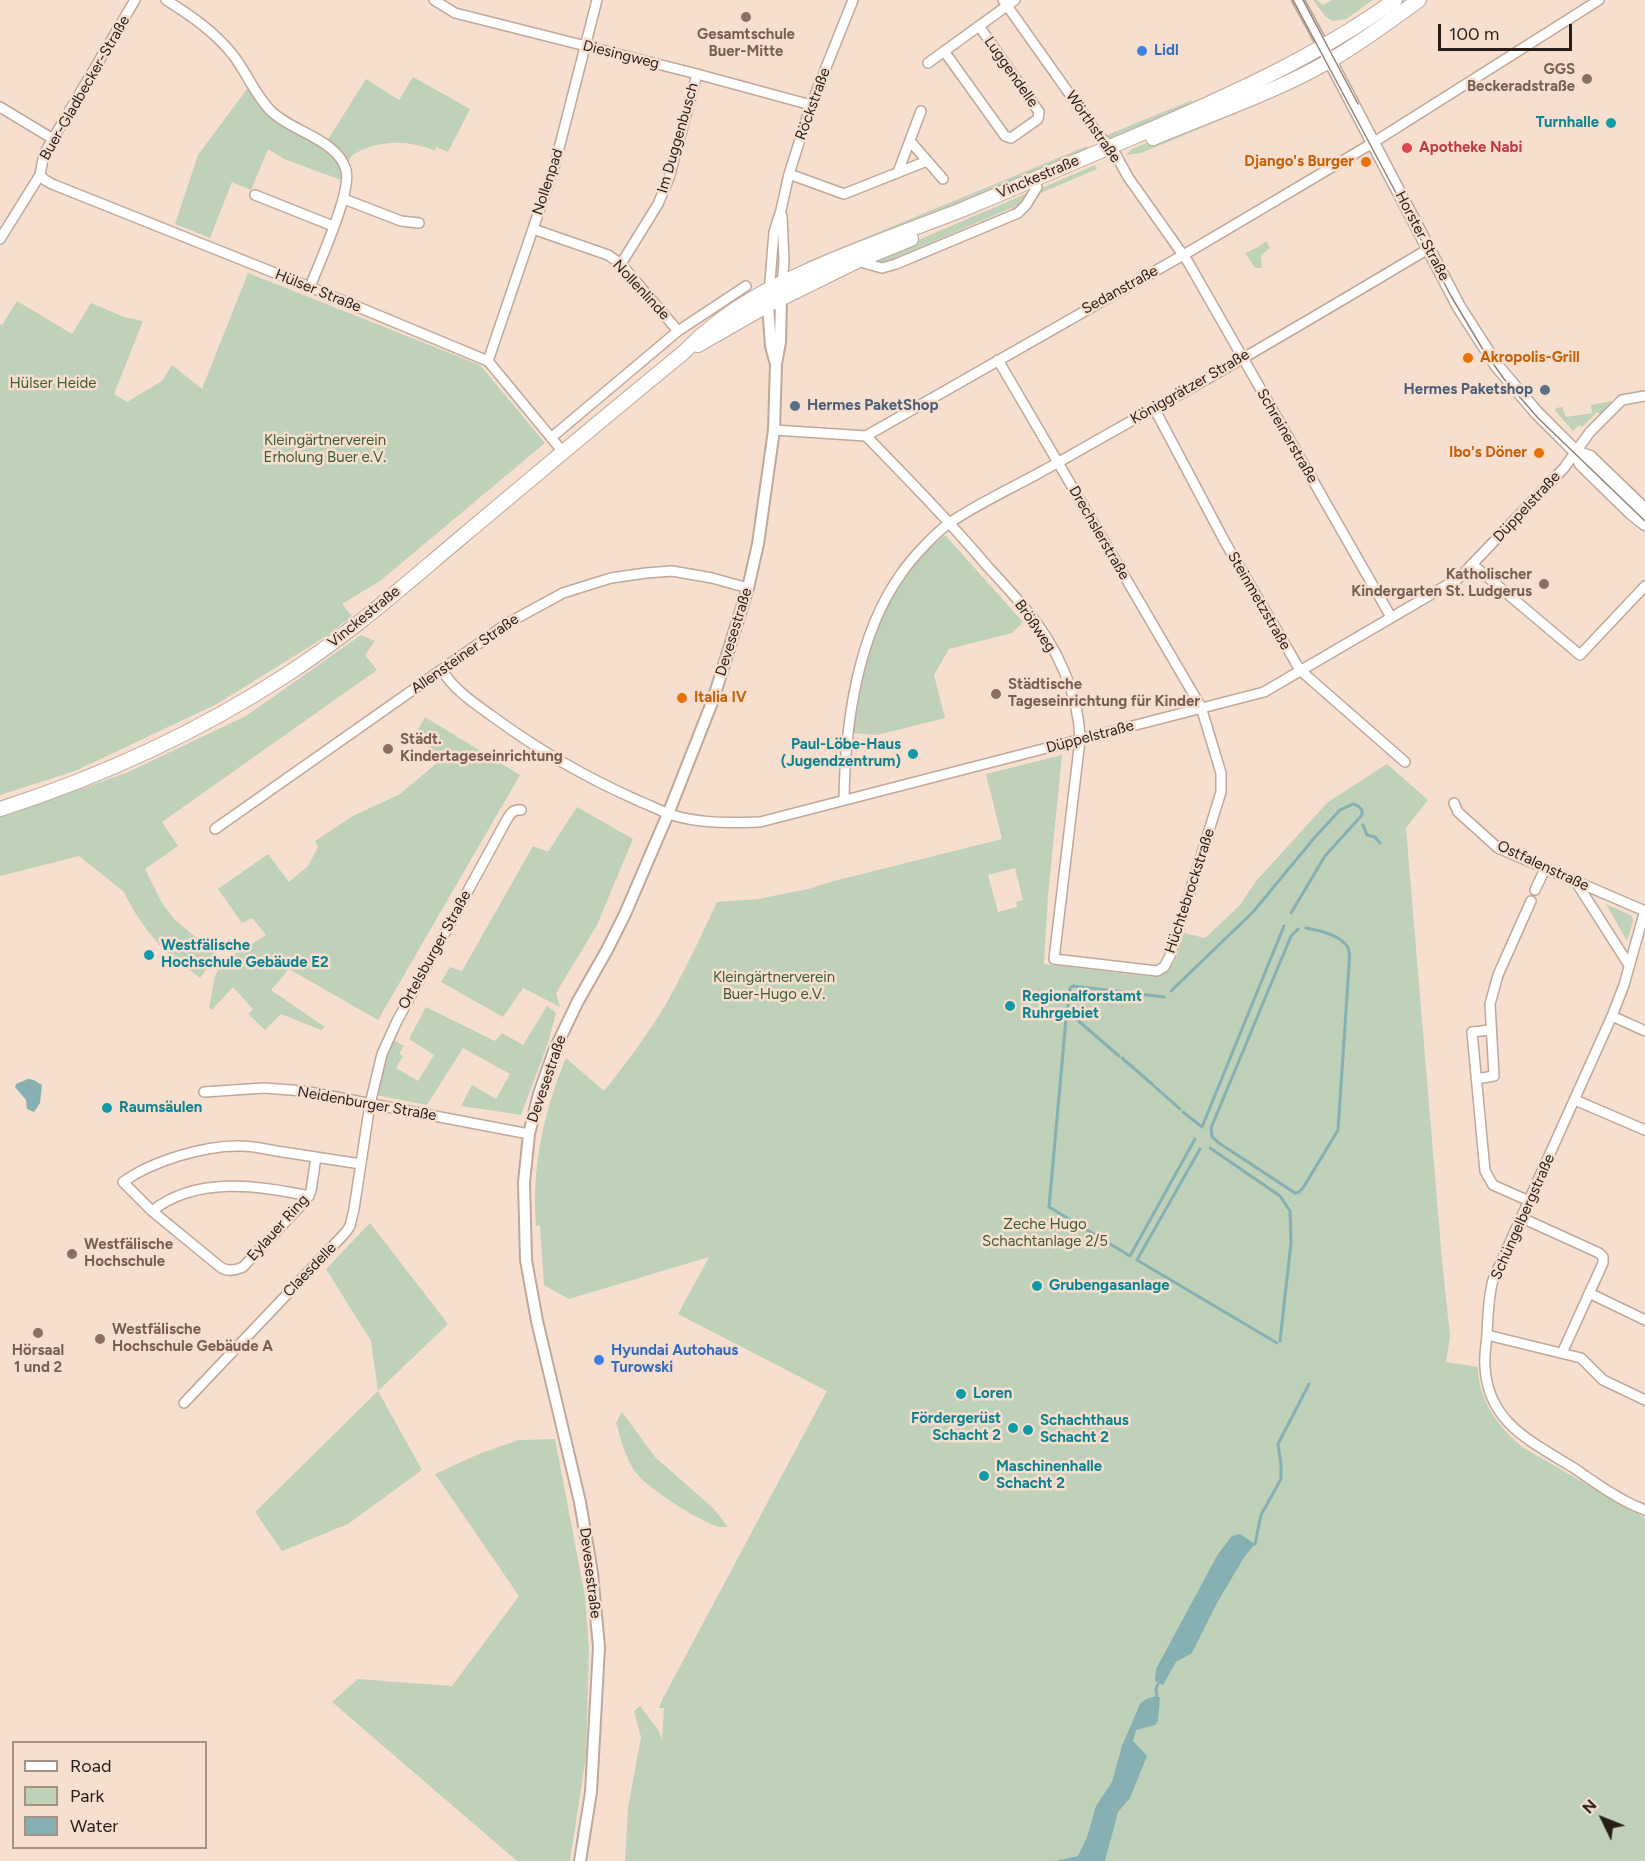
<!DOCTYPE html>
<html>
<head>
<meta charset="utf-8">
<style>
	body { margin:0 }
	#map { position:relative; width:1645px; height:1861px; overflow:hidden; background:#f7dfd0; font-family:Figtree,sans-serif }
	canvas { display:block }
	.legend { position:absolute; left:12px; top:1741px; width:195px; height:108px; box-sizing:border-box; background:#f7dfd0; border:2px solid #a49287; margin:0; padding:8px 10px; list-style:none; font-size:18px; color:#271e19 }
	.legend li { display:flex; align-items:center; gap:12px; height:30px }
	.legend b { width:30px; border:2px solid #a49287 }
	.north { position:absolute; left:1573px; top:1789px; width:60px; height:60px; -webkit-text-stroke:4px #f7dfd0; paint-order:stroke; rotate:313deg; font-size:16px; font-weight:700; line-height:24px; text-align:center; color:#271e19 }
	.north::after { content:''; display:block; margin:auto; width:21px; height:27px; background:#271e19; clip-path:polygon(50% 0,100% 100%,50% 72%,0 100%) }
	.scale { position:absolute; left:1438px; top:24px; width:134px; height:27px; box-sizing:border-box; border:3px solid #271e19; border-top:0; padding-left:8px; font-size:18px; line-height:21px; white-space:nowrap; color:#271e19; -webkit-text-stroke:4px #f7dfd0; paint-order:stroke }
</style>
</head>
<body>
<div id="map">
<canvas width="1645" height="1861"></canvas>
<ul class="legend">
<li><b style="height:8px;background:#fff"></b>Road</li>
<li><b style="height:16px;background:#bfd1b9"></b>Park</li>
<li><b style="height:16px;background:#86b0b2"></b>Water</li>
</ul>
<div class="north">N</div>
<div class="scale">100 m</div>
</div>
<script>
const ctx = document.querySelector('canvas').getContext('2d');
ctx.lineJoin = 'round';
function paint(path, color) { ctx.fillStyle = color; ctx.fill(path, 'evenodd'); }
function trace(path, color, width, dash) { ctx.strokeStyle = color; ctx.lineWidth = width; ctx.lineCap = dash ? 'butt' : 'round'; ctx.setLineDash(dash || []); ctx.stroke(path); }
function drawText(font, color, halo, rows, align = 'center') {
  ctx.font = font + ' Figtree,sans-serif'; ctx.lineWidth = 5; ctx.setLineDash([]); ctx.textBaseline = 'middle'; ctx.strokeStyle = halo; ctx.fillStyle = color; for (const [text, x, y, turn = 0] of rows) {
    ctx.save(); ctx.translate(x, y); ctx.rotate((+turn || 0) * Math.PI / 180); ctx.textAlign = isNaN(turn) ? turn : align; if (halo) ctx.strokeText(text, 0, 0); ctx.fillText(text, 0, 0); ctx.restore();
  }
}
const green = new Path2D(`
	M1313,0H1317L1323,5L1332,0H1373L1346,19L1332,21L1325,16Z
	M413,77L470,109L448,152L436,147L435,151C412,141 387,140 364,149C358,152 351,154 349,161C348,167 351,178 352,184L284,159L268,149L251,190L232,182L210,238L175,224L198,155L247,89H251L266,111L327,141L366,79L399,100Z
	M1272,95L1266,101L1141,153L1126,155L1132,149L1183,128Z
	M1192,100L1189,107L1113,140L1105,136Z
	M1087,146L1089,151L925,221L806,264V262Z
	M1095,165L1097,169L1036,195L1042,188Z
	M1030,192L1016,210L1011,208L893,259C888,267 875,263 867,262Z
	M1266,241L1270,248L1261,255L1262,265L1261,268H1255L1245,253L1258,247Z
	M248,273L480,365L545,443L380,581L342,604L352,616L328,635L217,704L75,771L0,795V324L2,325L17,301L72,334L91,303L124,317L143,321L114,394L127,402L162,381L172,365L202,389Z
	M1611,401L1612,403L1601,415L1597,412L1582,427L1579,425L1573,431C1566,424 1561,417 1555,410L1556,408L1562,407L1566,417L1592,413L1591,405Z
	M945,535L1023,622L1012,633L949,649L934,675L945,718L877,735L853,733C862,679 872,620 906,575C918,560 931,547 945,535Z
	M361,635L375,641L365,655L377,670L162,822L178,846L145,869L162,903L174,919L217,955L200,978L162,948L147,930L134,911L123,891L79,856L0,876V817L126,773L246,716Z
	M425,717L520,775L378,1020L289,969L271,990L325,1027L321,1030L281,1014L265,1030L248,1014L253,1009L233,987L212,1010L209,1008L215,976L223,959L244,949L266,935L252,918L242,923L218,889L268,854L289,882L308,866L318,847L315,841L353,816L400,794L438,762L418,730Z
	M1062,755L1048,896L1044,964L1154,977C1178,968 1176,956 1184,933L1205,938L1239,906L1257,880L1328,802L1387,764L1428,800L1406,828L1442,1260L1450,1336L1446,1362L1478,1367C1478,1400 1499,1429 1524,1448L1645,1518V1861H625L628,1808L641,1737L634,1711L640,1706L659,1731L662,1740L664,1708H659L662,1700L827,1391L678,1314L709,1257L569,1299L544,1285L540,1226H536C531,1170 544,1110 566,1058L604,1091C628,1061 651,1030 670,997C687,966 702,934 717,902L758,899L808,889L834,881L1002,839L986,774ZM1015,868L1023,900L1016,902L1017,907L998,912L988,875Z
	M577,807L633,839L597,925L556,993L560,1007L523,988L503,1017L441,982L450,967L462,971L533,846L548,852Z
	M1606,904L1632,916L1633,922L1627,941Z
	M547,1006L556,1013L549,1040L521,1115L461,1106L472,1085L496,1099L510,1074L463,1048L427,1105L375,1095L382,1067L392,1039L404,1046L399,1054L403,1056L396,1068L418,1081L434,1055L409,1039L426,1007L495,1041L502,1033L523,1045Z
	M370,1223L448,1324L378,1391L422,1470L348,1524L282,1551L255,1512L378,1391L371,1341L326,1269Z
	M622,1412L655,1457L714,1509L728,1527C725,1527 721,1527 719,1527C700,1522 649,1489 637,1474C626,1460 621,1440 616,1423Z
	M555,1439L585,1596L589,1650L586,1756L570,1861H517L332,1702L358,1679L452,1686L519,1596L435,1474L481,1453L519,1440Z`);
const water = new Path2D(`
	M28,1079L34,1080L42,1085L40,1103L34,1112L27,1109L26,1100L15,1087L16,1084Z
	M1240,1534L1255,1544L1243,1559L1217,1603L1192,1653L1176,1662L1163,1685L1155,1681L1156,1669L1218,1554L1232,1536Z
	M1157,1696L1160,1698L1158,1721L1155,1725L1136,1730L1133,1741L1147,1756L1130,1798L1118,1812L1105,1861H1055L1078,1856L1087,1837L1096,1806L1112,1782L1122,1746L1140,1704L1146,1699Z`);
const stream = new Path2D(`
	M1363,825L1367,835L1375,837L1380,843
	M1298,929L1291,936L1211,1128L1212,1137L1219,1143L1295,1193L1299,1192L1303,1188L1338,1130L1349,966C1349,960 1351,951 1347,946C1339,935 1318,930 1306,928
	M1171,991L1253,912L1315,837L1340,810L1353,804L1358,806L1362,810V815L1325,856L1291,913
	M1069,1001L1070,988L1073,986L1164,997
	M1068,1005L1067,1011L1119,1056
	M1066,1019L1049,1207L1130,1256L1195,1139
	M1122,1058L1152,1084
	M1154,1086L1180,1109
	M1183,1112L1202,1127L1284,926
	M1210,1148L1280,1196L1290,1211L1291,1243L1280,1341
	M1200,1149L1137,1260L1277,1343
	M1255,1544L1261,1515L1281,1479V1465L1278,1444L1309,1384
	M1157,1696L1156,1689L1158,1684`);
const minor = new Path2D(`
	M166,0C190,15 215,32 233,55C247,73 256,97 272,112C293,132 338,140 346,170C352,192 319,263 310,287
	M434,0L455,13L697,74L811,105
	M1003,0L1100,137L1111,146L1128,177L1188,262L1391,617
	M944,51L1005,136L1011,138L1038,119L1039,112L979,26
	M928,63L1015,0
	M0,107L53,139
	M910,141L943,179
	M898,172L921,111
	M789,174L844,194L927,161
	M40,175L45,180L52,184L310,287L488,361L563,452
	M255,195L333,226
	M344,199L401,221L419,223
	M782,216L784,261L782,286
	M533,229L608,255L621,264L678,331
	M0,239L40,175L44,154L135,0
	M857,261L882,268L896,264L1018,213L1026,205L1037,187
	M621,264L658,204L669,178L697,74
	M769,293L774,232L781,210L789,174L811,105L853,0
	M488,361L555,164L597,0
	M1154,408L1225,542L1300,670L1405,762
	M774,430L866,436C908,479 949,521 988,567C1001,581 1015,596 1027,611C1056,645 1079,694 1080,740L1054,959L1157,971L1164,967L1170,956L1221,792V773L1201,707L998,360
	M866,436L1192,250L1371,144L1599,0
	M552,437L678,331L746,286
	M1472,564L1580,655L1645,586
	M442,670C453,689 474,703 492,716C538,750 587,778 639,801C649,805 659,810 669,814C699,824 729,823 760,822L1264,692L1459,578L1564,468L1590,432L1622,400L1645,396
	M844,800C845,726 857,635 901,574C911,559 937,531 951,522C979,503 1010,489 1039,473C1076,453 1112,431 1150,411C1244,359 1336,304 1428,249
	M1454,803L1458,812L1498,848L1645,911
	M215,829L508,623L563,593L611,578L646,573L672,571L712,578L748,588
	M1576,882L1629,965
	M1535,890L1545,869
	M1645,910L1624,985L1612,1016L1493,1280C1488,1298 1488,1317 1487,1335C1486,1346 1484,1356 1485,1367C1488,1423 1532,1442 1574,1468C1596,1483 1620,1501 1645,1510
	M1612,1016L1645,1031
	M1490,1030L1472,1032L1485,1171L1493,1185L1529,1201
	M1476,1079L1494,1076L1490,1004L1498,975L1531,901
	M204,1092L264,1088L304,1091L529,1134
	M1575,1100L1645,1130
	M316,1157L311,1191L306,1200L243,1267C234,1271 226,1272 219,1266L152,1211L123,1182C152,1161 205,1145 241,1146C255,1146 269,1150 283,1152C309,1156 335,1160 361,1164
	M152,1211C196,1176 258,1185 309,1196
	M1522,1218L1599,1253L1603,1257V1263L1562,1353
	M1589,1293L1645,1320
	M1487,1335L1581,1358L1603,1380L1645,1400
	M184,1403L346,1232L350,1226L354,1209L370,1104L382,1054L397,1021L506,821C510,814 513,809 521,810`);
const tertiary = new Path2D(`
	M1298,0L1323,46
	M768,305L771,346L775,361
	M580,1861L591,1792L599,1647L592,1573L580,1502L537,1321L526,1260L524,1182L529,1134L539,1094L554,1051L578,1001L607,950L625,914L668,814L713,700L748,588L758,544L774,430L776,364L780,342L781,298`);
const secondary = new Path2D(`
	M1326,53L1459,307L1497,366L1536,412L1576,452L1581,464L1630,512L1645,524
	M1576,452L1590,457L1645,510`);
const primary = new Path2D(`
	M1153,138C1213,113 1276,92 1331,60C1362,42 1390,21 1419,0
	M698,345L768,305L857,261L911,239
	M0,809C100,777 198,732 286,675C347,636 401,588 457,541C532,478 607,415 683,353C729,305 780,282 840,257C880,241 919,226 959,211C1019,186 1079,160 1138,135C1228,96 1316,57 1395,0`);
const tram = new Path2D(`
	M1293,0L1451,296L1482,348L1504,379L1538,418L1645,521
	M1303,0L1358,104`);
const markers = [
	[746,17,6,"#8d6e63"],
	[1142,51,6,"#3f7fe0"],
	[1587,79,6,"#8d6e63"],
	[1611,123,6,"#0f9aa8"],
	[1407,148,6,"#e0444e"],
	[1366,162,6,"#e8710a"],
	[1468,358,6,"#e8710a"],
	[1545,390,6,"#5c6f8a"],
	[795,406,6,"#5c6f8a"],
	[1539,453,6,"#e8710a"],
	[1544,584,6,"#8d6e63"],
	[996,694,6,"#8d6e63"],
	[682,698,6,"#e8710a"],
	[388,749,6,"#8d6e63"],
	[913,754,6,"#0f9aa8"],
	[149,955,6,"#0f9aa8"],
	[1010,1006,6,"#0f9aa8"],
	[107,1108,6,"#0f9aa8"],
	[72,1254,6,"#8d6e63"],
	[1037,1286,6,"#0f9aa8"],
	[38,1333,6,"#8d6e63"],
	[100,1339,6,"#8d6e63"],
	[599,1360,6,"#3f7fe0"],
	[961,1394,6,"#0f9aa8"],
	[1013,1428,6,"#0f9aa8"],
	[1028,1430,6,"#0f9aa8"],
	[984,1476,6,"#0f9aa8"]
];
const educationNames = [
	["Gesamtschule",746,35,"center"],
	["Buer-Mitte",746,52,"center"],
	["GGS",1575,70,"right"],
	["Beckeradstraße",1575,87,"right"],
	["Katholischer",1532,575,"right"],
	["Kindergarten St. Ludgerus",1532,592,"right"],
	["Städtische",1008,685],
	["Tageseinrichtung für Kinder",1008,702],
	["Städt.",400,740],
	["Kindertageseinrichtung",400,757],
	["Westfälische",84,1245],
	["Hochschule",84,1262],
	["Westfälische",112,1330],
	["Hochschule Gebäude A",112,1347],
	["Hörsaal",38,1351,"center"],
	["1 und 2",38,1368,"center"]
];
const shopNames = [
	["Lidl",1154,51],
	["Hyundai Autohaus",611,1351],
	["Turowski",611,1368]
];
const streetNames = [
	["Diesingweg",621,55,14],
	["Luggendelle",1011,72,55],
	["Buer-Gladbecker-Straße",85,88,-60],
	["Röckstraße",813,104,-70],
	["Wörthstraße",1093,127,55],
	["Im Duggenbusch",678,138,-74],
	["Vinckestraße",1038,177,-23],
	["Nollenpad",548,182,-72],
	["Horster Straße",1422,236,62],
	["Nollenlinde",641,290,47],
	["Sedanstraße",1120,290,-29],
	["Hülser Straße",318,291,22],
	["Königgrätzer Straße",1190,387,-30],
	["Schreinerstraße",1287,436,60],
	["Düppelstraße",1527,507,-47],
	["Drechslerstraße",1099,533,60],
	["Steinmetzstraße",1259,601,60],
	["Vinckestraße",364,617,-39],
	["Brößweg",1035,626,55],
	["Devesestraße",734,632,-73],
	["Allensteiner Straße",465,654,-35],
	["Düppelstraße",1090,737,-15],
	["Ostfalenstraße",1543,866,25],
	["Hüchtebrockstraße",1190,891,-72],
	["Ortelsburger Straße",435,950,-61],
	["Devesestraße",547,1079,-71],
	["Neidenburger Straße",367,1104,10],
	["Schüngelbergstraße",1523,1217,-66],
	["Eylauer Ring",278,1228,-48],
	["Claesdelle",310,1270,-46],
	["Devesestraße",590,1573,83]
];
const cultureNames = [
	["Turnhalle",1599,123,"right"],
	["Paul-Löbe-Haus",901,745,"right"],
	["(Jugendzentrum)",901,762,"right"],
	["Westfälische",161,946],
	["Hochschule Gebäude E2",161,963],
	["Regionalforstamt",1022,997],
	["Ruhrgebiet",1022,1014],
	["Raumsäulen",119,1108],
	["Grubengasanlage",1049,1286],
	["Loren",973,1394],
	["Fördergerüst",1001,1419,"right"],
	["Schacht 2",1001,1436,"right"],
	["Schachthaus",1040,1421],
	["Schacht 2",1040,1438],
	["Maschinenhalle",996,1467],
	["Schacht 2",996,1484]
];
const healthNames = [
	["Apotheke Nabi",1419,148]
];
const foodNames = [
	["Django's Burger",1354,162],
	["Akropolis-Grill",1480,358,"left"],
	["Ibo's Döner",1527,453],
	["Italia IV",694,698,"left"]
];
const parkNames = [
	["Hülser Heide",53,384],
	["Kleingärtnerverein",325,441],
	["Erholung Buer e.V.",325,458],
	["Kleingärtnerverein",774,978],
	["Buer-Hugo e.V.",774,995],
	["Zeche Hugo",1045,1225],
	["Schachtanlage 2/5",1045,1242]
];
const serviceNames = [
	["Hermes Paketshop",1533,390],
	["Hermes PaketShop",807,406,"left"]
];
paint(green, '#bfd1b9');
paint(water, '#86b0b2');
trace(stream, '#86b0b2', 3);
trace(minor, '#bfa899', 12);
trace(tertiary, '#bfa899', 14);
trace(secondary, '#bfa899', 15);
trace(primary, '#bfa899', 16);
trace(minor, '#fff', 9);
trace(tertiary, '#fff', 10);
trace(secondary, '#fff', 12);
trace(primary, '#fff', 14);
trace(tram, '#938378', 1.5);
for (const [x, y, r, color] of markers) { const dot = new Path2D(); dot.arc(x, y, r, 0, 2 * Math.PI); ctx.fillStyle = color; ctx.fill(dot); trace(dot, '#f7dfd0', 2); }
drawText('bold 15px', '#785e54', '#f7dfd0', educationNames, 'left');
drawText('bold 15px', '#366cbe', '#f7dfd0', shopNames, 'left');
drawText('15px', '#271e19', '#f7dfd0', streetNames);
drawText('bold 15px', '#0d838f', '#f7dfd0', cultureNames, 'left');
drawText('bold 15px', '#be3a42', '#f7dfd0', healthNames, 'left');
drawText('bold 15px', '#c56008', '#f7dfd0', foodNames, 'right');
drawText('15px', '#3e5c33', '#f7dfd0', parkNames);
drawText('bold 15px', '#4e5e75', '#f7dfd0', serviceNames, 'right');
</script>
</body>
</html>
